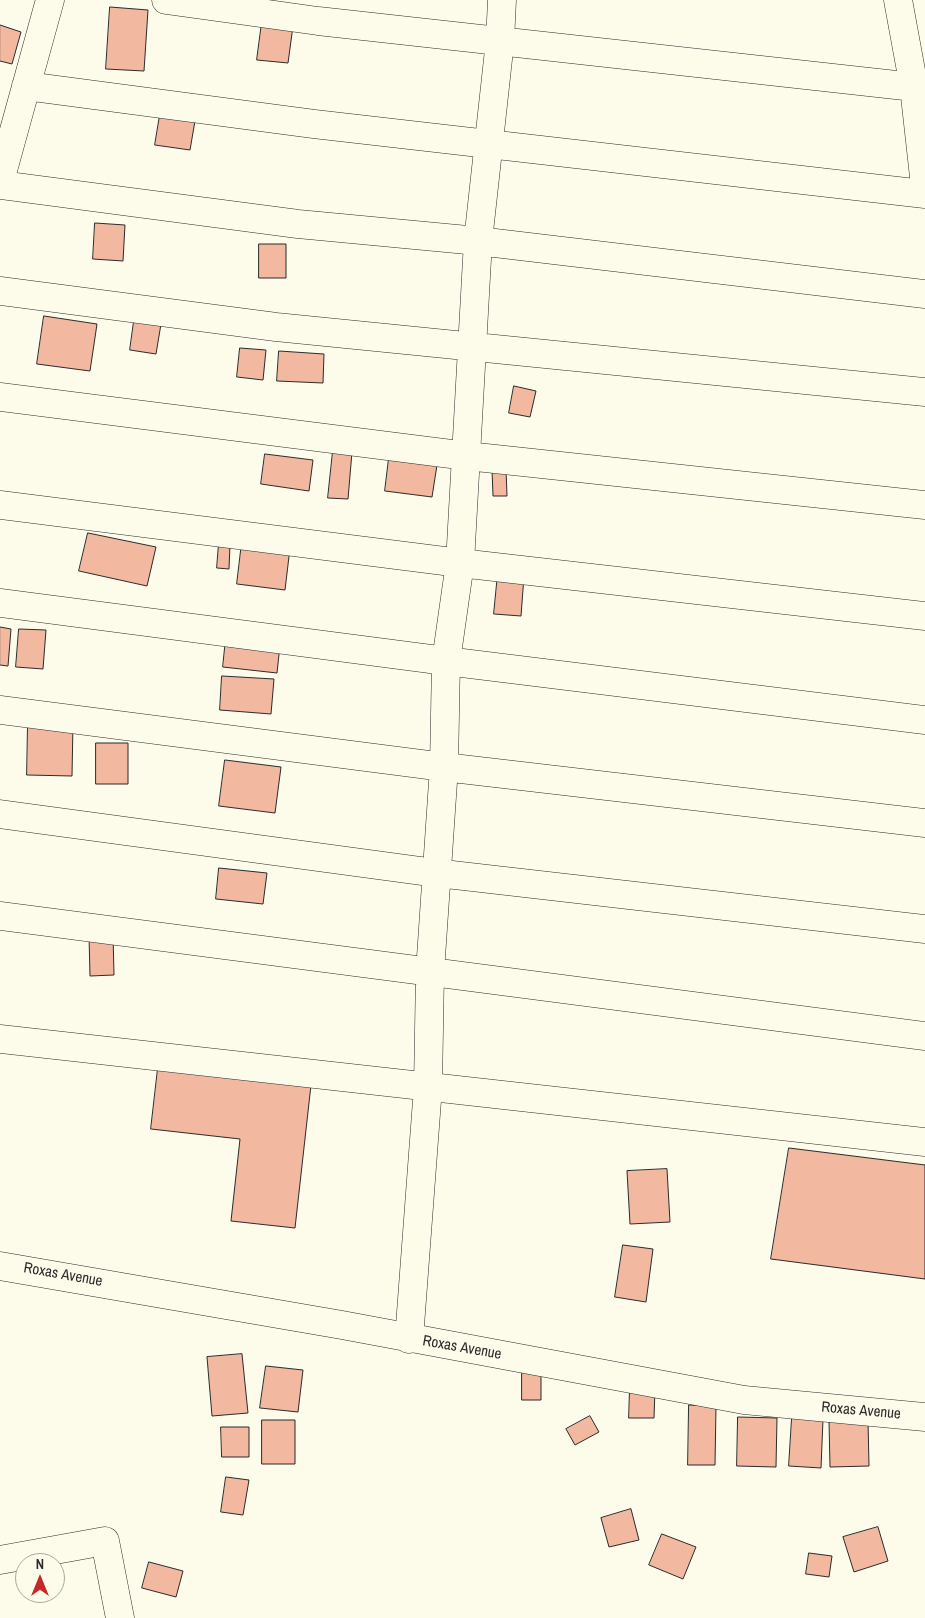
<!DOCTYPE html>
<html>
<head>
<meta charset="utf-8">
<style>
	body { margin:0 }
	#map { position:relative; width:925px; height:1618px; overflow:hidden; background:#fdfbea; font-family:"Archivo Narrow",sans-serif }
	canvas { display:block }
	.north { position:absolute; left:15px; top:1553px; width:50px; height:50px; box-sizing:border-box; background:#fdfbea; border:1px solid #a9a89e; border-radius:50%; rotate:0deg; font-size:14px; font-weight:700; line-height:20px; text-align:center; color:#2b2b2b }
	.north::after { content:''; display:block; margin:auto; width:18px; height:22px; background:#c62828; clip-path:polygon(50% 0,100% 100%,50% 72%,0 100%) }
</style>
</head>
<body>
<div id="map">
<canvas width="925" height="1618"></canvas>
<div class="north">N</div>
</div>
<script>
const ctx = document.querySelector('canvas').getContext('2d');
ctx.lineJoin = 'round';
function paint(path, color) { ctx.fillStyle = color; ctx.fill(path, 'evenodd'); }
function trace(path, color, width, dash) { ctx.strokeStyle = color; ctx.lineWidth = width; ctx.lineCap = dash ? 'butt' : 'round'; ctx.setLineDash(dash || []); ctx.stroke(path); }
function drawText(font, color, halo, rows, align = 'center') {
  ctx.font = font + ' "Archivo Narrow",sans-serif'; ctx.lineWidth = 4; ctx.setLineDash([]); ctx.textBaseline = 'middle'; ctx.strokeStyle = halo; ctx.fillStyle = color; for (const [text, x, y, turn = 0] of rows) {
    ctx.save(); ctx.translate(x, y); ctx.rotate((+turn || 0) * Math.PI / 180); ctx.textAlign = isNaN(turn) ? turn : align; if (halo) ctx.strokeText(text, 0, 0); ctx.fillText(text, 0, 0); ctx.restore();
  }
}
const building = new Path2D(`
	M110,7L148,10L144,71L106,69Z
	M262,22L293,26L288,63L257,60Z
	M0,25L21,32L12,64L0,61Z
	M161,109L196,115L190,150L155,145Z
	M95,223L125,225L123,261L93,259Z
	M259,244H286V278H259Z
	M135,314L162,318L156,354L130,350Z
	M44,316L97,324L90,371L37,364Z
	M240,348L266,350L263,380L237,377Z
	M279,351L324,354L323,383L277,381Z
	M514,386L536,391L530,417L509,413Z
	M333,451L352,452L348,499L328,498Z
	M265,454L313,460L309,491L261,484Z
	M389,458L437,465L432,497L385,491Z
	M506,469L507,496H493L492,470Z
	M88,533L156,547L147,586L79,571Z
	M242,542L290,548L285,590L237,584Z
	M219,543L230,544L229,569L217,568Z
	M498,573L524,576L521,616L494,614Z
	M0,627L11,629L8,666L0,665Z
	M19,629L46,630L43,669L16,667Z
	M226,638L280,645L277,673L223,667Z
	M222,676L274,679L271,714L220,710Z
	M28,722L73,723L72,776L27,775Z
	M96,743H128V784H96Z
	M225,760L281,767L275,813L219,806Z
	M219,868L267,873L263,904L216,899Z
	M113,934L114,975L90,976L89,935Z
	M158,1068L311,1085L295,1228L231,1221L240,1139L151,1129Z
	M789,1148L925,1165V1279L771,1259Z
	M667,1169L670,1222L630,1224L627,1171Z
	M623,1245L653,1249L646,1302L615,1297Z
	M242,1354L248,1413L212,1416L207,1357Z
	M266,1366L303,1370L298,1412L260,1408Z
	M522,1368H541V1400H522Z
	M630,1388L655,1389L654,1418H629Z
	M689,1405L716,1406L715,1465H688Z
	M590,1416L599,1432L575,1445L566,1429Z
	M738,1417L777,1418L776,1467L737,1466Z
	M792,1418L823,1419L821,1468L789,1466Z
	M262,1420H295V1464H262Z
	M868,1420L869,1466L830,1467L829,1421Z
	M221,1427H249V1457H222Z
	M226,1477L249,1480L243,1515L221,1512Z
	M631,1509L639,1540L609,1547L601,1518Z
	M878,1527L888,1561L854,1572L843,1537Z
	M662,1534L696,1547L683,1579L649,1565Z
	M809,1553L832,1556L829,1577L806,1574Z
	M149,1562L183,1571L176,1597L142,1588Z`);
const minor = new Path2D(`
	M166,0L318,21L914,87
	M898,0L914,87L925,186
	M26,86L314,124L925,194
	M0,181L50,0
	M0,185L298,224L478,241L925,294
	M0,291L276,327L925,392
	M0,397L467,456L925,505
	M0,505L460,563L925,616
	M0,603L446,661L925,720
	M0,710L444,767L925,823
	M0,814L436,873L925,929
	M0,916L925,1036
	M0,1039L925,1142
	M409,1339L428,1087L430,972L444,767L446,661L460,563L478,241L500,41L502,0
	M0,1560L105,1541L120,1618`);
const major = new Path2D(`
	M0,1266L342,1325L744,1400L925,1417`);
const streetNames = [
	["Roxas Avenue",63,1275,10],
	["Roxas Avenue",462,1348,10],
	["Roxas Avenue",861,1411,5]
];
paint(building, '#f2b8a0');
trace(building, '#2b2b2b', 1);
trace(minor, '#2b2b2b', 29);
trace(major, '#2b2b2b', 29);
trace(minor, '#fdfbea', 28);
trace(major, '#fdfbea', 28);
drawText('15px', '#2b2b2b', '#fdfbea', streetNames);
</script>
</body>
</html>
